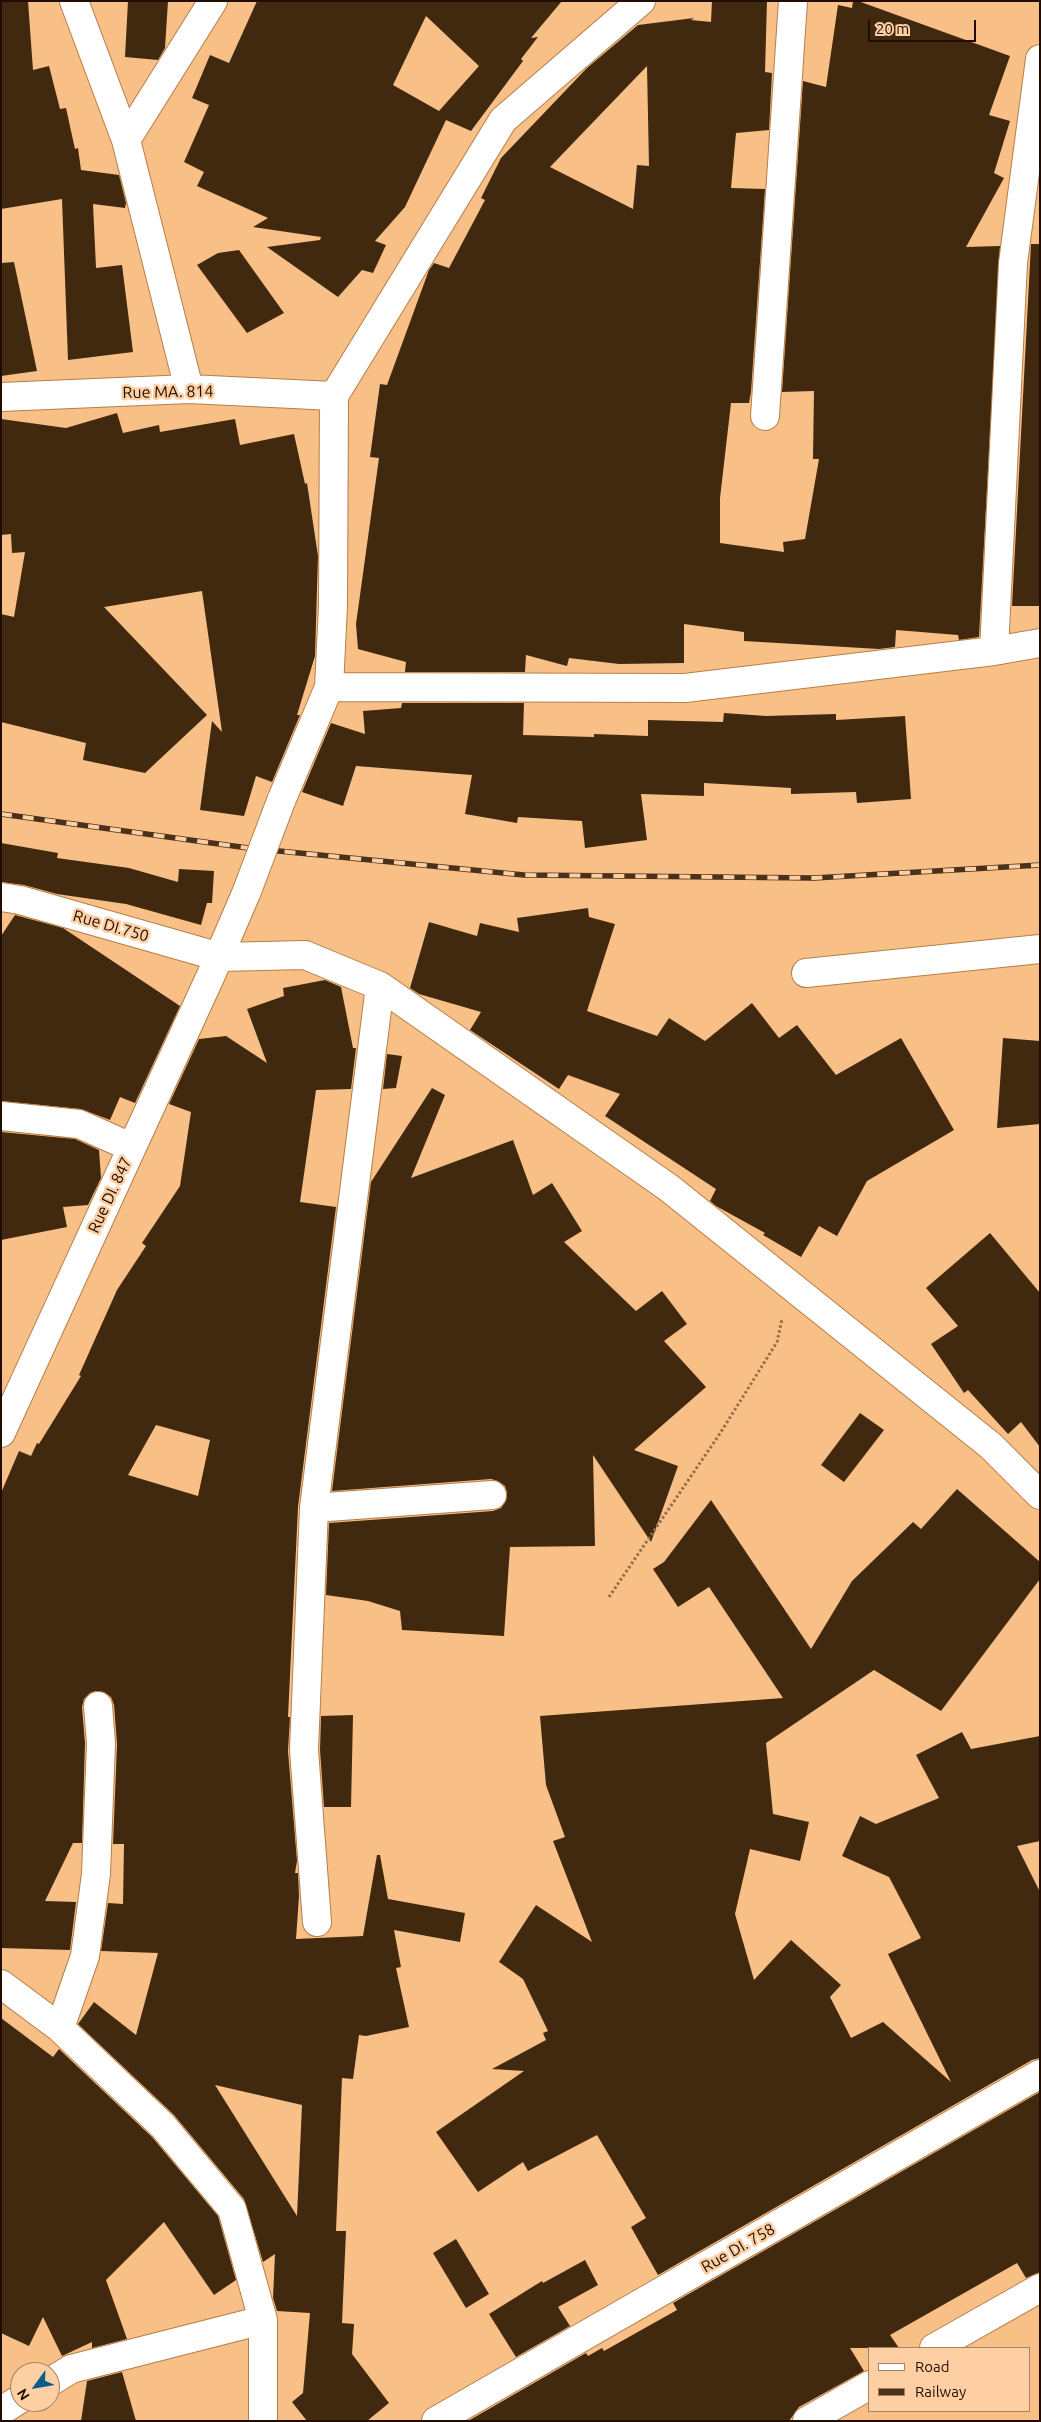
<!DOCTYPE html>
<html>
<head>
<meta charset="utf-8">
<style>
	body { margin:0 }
	#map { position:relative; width:1041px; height:2422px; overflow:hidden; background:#f8bf87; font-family:Ubuntu,sans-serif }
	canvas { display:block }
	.frame { position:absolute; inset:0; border:2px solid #210d00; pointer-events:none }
	.legend { position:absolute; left:868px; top:2347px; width:162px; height:65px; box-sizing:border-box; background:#fdcfa3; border:1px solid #a58162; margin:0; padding:6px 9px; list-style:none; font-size:15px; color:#210d00 }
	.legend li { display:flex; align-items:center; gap:10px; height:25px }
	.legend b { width:25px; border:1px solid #a58162 }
	.north { position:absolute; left:10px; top:2362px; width:50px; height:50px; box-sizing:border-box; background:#fdcfa3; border:1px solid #a58162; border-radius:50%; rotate:238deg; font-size:14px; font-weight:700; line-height:20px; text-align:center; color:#210d00 }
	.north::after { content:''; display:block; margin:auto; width:18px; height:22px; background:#0d5c8e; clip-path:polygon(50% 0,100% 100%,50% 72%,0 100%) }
	.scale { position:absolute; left:868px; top:20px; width:108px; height:22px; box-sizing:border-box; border:2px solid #210d00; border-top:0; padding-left:6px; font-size:15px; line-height:18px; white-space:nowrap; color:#210d00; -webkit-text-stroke:4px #fdcfa3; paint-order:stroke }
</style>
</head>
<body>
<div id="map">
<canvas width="1041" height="2422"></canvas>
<div class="frame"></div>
<ul class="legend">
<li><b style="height:6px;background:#fff"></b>Road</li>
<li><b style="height:6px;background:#4b301b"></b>Railway</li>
</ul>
<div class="north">N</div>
<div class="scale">20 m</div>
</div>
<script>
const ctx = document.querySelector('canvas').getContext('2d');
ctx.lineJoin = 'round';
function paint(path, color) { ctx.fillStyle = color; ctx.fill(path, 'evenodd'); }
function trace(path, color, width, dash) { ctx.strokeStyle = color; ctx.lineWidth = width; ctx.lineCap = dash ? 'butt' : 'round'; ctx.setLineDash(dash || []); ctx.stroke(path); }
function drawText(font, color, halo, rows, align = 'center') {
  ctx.font = font + ' Ubuntu,sans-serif'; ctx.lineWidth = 5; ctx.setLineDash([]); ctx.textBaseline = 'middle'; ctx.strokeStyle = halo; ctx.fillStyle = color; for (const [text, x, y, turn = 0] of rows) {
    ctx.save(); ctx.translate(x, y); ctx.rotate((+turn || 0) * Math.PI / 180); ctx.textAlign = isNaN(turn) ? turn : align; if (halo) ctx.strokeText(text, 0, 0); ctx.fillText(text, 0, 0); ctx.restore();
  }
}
const building = new Path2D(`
	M1,1H28L33,70L49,66L60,109L66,108L75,149L78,148L81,170L119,175L126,203L125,208L93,204L96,268L122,265L133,352L68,360L62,199L1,209Z
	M128,1H168L165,48L158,60L125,57Z
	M257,1H562L531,38L538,37L521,59L523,61L471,131L446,120L405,207L375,241L386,245L373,273L362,270L338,297L267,247L320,240L321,237L253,227L268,218L197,186L204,172L184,162L209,105L192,98L210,55L229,63ZM426,16L479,66L439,111L393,85Z
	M712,1H767L765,72L772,73L769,130L736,133L731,188L765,189L751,392L749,403H731L720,498V543L784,552L783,542L805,539L819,459H813L814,391L782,392L803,81L826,87L838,5L852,8L853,1H858L1010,56L989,115L1010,121L994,173L1004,178L966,247L1000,246L979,637L959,640L958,635L896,630L895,647L879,649L744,641V632L684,624V663L619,664L569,658L567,666L526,655L525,672H405L406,662L358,649L356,624L379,458L370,457L380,384L387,385L429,270L434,263L449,268L485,200L481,198L501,158L587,68L638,25L694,18L691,20L711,22ZM647,66L649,166L637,165L633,209L550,167Z
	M1031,244H1040V606H1012Z
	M239,250L284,313L247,333L197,265L218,253Z
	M14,262L37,371L1,376V263Z
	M117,413L123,433L159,425L160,432L235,419L240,445L294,434L305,484L307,483L318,556L315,656L297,715H300L272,782L256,776L244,816L200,810L212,721L222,732L202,591L104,607L207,715L145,773L83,760L86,743L1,722V614L14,617L25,552L12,553L11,534L1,535V419L66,428Z
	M402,703H524L523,735L594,737V734L648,736V720L723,722L724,713L766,716L836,714V720L905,716L911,799L857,803L856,792L791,794V788L704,783V796L641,794L647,840L585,848L582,821L518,817L517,823L465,814L472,775L356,766L343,806L302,792L331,723L365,734L363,711L401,708Z
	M1,843L58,853L57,858L129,868L178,882L179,869L214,871L212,903H207L201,925L126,904L57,894L24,885L1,882Z
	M588,908L589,917L615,924L587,1011L657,1036L669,1018L705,1041L752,1003L779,1038L797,1025L836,1075L901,1038L954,1130L867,1181L837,1236L819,1226L801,1257L763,1235L765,1233L716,1206L710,1201L716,1189L605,1116L620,1094L568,1075L559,1089L470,1030L481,1012L419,994L410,988L429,922L477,936L480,923L519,932L517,918Z
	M15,915L63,928L180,1006L135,1103L120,1097L110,1120L81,1109L1,1101V936Z
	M325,980L341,987L353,1048H356L351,1089L316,1090L300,1202L336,1207L298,1507L288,1717H290L288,1751L297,1861L295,1873H298L299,1896L296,1939L363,1936L377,1855H380L388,1899L465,1913L460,1942L394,1930L401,1967L396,1968L409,2027L366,2036L359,2035L353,2079L342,2078L336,2231H346L342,2323L354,2324L352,2354L389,2403L367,2421H307L292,2402L303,2393L310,2313L277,2311L273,2298L275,2254L263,2262L244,2199L174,2115L78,2024L94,2002L136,2035L158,1953L101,1951L108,1903L123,1904L124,1844H113L117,1744L114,1705L111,1697L104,1692L96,1691L90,1693L84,1699L82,1707L85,1743L82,1843H73L45,1901L76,1902L70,1950L1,1948V1493L19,1451L31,1456L37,1443L39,1444L81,1376L79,1375L117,1290L146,1246L142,1243L180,1186L191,1112L169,1104L199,1039L226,1036L267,1063L247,1009L284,996L283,988ZM156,1425L210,1440L198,1496L128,1475ZM215,2085L302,2105L297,2216Z
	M1003,1038L1040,1041V1124L997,1128Z
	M387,1054L402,1056L396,1088L383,1089Z
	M432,1088L445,1095L411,1178L513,1140L533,1195L552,1183L582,1231L564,1242L636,1311L662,1291L687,1324L664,1341L706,1387L634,1450L678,1466L651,1542L593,1455L595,1546L510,1547L504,1636L402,1630L400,1611L368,1601L326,1595L329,1523L493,1511L501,1508L506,1501L507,1493L505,1486L498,1481L491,1479L332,1491L371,1182Z
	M1,1132L75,1139L99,1150L101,1178L88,1205L63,1207L67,1227L1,1240Z
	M990,1233L1040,1293V1447L1021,1422L1008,1434L968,1390L964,1393L931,1344L958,1326L926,1288Z
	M860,1413L884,1430L844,1482L821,1465Z
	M957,1489L1040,1562V1579L941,1711L874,1670L766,1743L773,1814L809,1822L800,1861L750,1849L735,1914L754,1980L791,1940L841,1985L830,1997L851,2038L883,2022L951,2082L888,1954L921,1938L889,1877L842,1856L860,1816L876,1824L939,1798L916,1755L962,1732L971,1749L1040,1736V1841L1017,1846L1040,1892V2058L1032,2060L658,2275L631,2227L646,2218L597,2135L528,2171L523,2162L478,2192L436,2132L524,2071L492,2069L546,2040L543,2033L548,2031L523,1979L499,1962L536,1905L592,1942L553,1841L565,1837L546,1785L540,1716L783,1698L709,1587L678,1607L653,1569L664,1562L711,1500L811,1649L852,1581L913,1522L921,1529Z
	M353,1715L351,1807H324L320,1750L321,1716Z
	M1,2018L53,2057L59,2049L152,2137L218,2216L236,2280L214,2295L164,2222L106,2280L127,2339L92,2348V2342L62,2356L43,2317L29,2346L1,2333Z
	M1040,2092V2272L1026,2278L1017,2263L890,2335L899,2348H850L864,2371L799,2407L789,2421H468L586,2353L588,2356L602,2348L604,2351L677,2310L673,2303Z
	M456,2239L489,2294L466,2308L433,2253Z
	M585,2260L598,2285L558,2307L570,2326L516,2357L489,2314L542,2281L543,2283Z
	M122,2372L136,2421H81L87,2381Z`);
const path = new Path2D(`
	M609,1597L721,1432L777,1342L782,1319`);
const minor = new Path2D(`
	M74,1L126,140L189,389
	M126,140L213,1
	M1,397L189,389L334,396
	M765,416L793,1
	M994,651L1013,263L1040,59
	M329,687L685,688L994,651L1040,643
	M281,801L329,687L333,606L334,396L503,120L641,1
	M1,897L20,900L220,957L305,955L380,986L669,1188L991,1446L1040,1495
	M806,973L1040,949
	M1,1116L79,1124L131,1147
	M1,1433L211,975L247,891
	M314,1508L492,1495
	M317,1922L304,1750L314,1508L380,986
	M1,1984L60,2028L163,2126L232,2209L263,2320V2421
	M60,2028L85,1956L96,1874L101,1743L98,1706
	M934,2348L1040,2288
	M50,2382L71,2369L263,2320
	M1,2411L20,2399
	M436,2421L1040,2074
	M807,2421L870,2385`);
const rail = new Path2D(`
	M1,814L248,848L524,875L814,878L1040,865`);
const minorBridge = new Path2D(`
	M247,891L281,801`);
const streetNames = [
	["Rue MA. 814",168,392,-1],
	["Rue DI.750",111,926,16],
	["Rue DI. 847",110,1195,-65],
	["Rue DI. 758",738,2248,-30]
];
paint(building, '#41290f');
trace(minor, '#b57f49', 30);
trace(path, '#946c48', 3, [2.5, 2.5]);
trace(minor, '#fff', 28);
trace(rail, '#4b301b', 5.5);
trace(rail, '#fdcfa3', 4, [11]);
trace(minorBridge, '#b57f49', 30, []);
trace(minorBridge, '#fff', 28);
drawText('16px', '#210d00', '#fdcfa3', streetNames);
</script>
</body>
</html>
